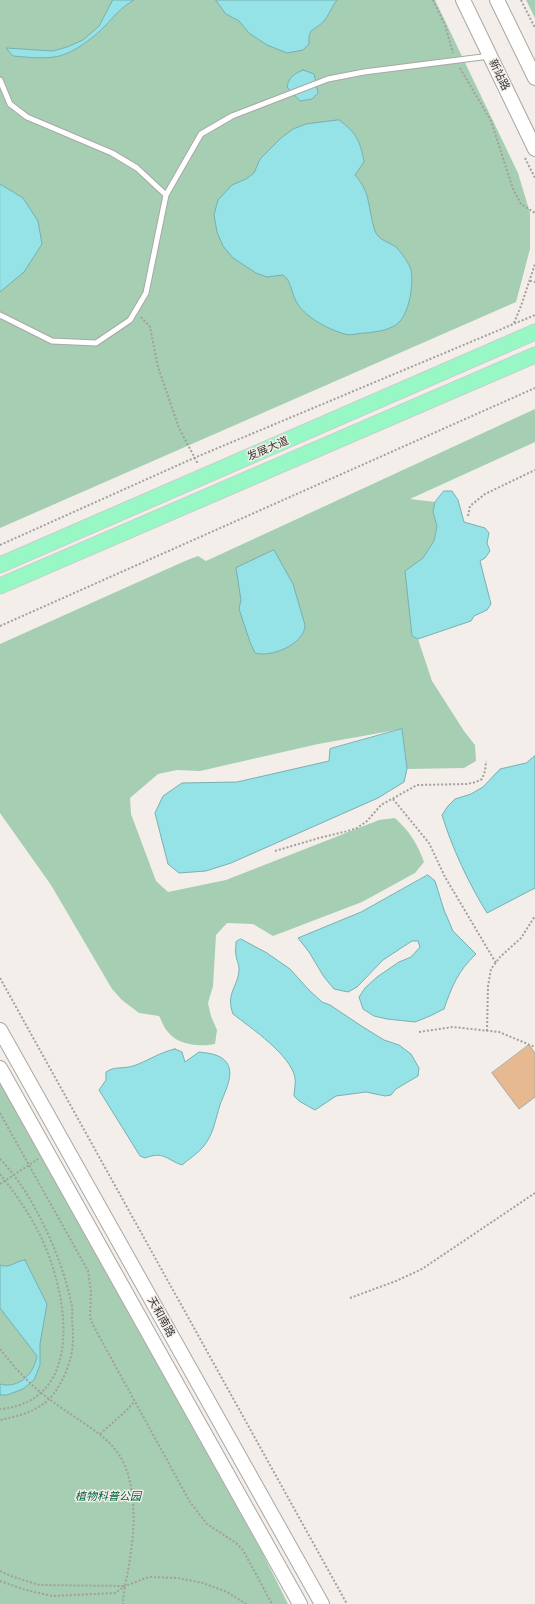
<!DOCTYPE html>
<html>
<head>
<meta charset="utf-8">
<style>
	body { margin:0 }
	canvas { display:block; background:#f3eeea }
</style>
</head>
<body>
<canvas width="535" height="1604"></canvas>
<script>
const ctx = document.querySelector('canvas').getContext('2d');
ctx.lineJoin = 'round';
function paint(path, color) { ctx.fillStyle = color; ctx.fill(path, 'evenodd'); }
function trace(path, color, width, dash) { ctx.strokeStyle = color; ctx.lineWidth = width; ctx.lineCap = dash ? 'butt' : 'round'; ctx.setLineDash(dash || []); ctx.stroke(path); }
function drawText(font, color, halo, rows, align = 'center') {
  ctx.font = font + ' "Libre Baskerville","Noto Sans SC",serif'; ctx.lineWidth = 3; ctx.setLineDash([]); ctx.textBaseline = 'middle'; ctx.strokeStyle = halo; ctx.fillStyle = color; for (const [text, x, y, turn = 0] of rows) {
    ctx.save(); ctx.translate(x, y); ctx.rotate((+turn || 0) * Math.PI / 180); ctx.textAlign = isNaN(turn) ? turn : align; if (halo) ctx.strokeText(text, 0, 0); ctx.fillText(text, 0, 0); ctx.restore();
  }
}
const green = new Path2D(`
	M0,0H435L518,173L530,213V249L516,302L0,528Z
	M526,0H535V18Z
	M535,409V442L410,499L435,502L433,512L437,526L434,541L423,558L412,636L418,639L432,681L464,731L475,745L476,761L464,768L407,769L402,729L318,744L200,771L177,770L158,774L130,798L131,814L156,881L168,892L226,880L379,820L395,818C410,832 417,843 424,862L415,873L362,902L273,936L253,924L227,923L216,935L213,986L208,1003L211,1016L217,1030L215,1044C199,1047 178,1045 168,1032C164,1028 162,1021 159,1016L139,1013L122,1000L112,989L51,885L0,813V644L185,561L198,556L206,561Z
	M0,1084L262,1552L288,1604H0Z`);
const water = new Path2D(`
	M113,0H134C119,9 115,16 104,27C92,39 71,55 54,57C41,59 26,57 13,56L6,48L53,51L67,47L83,40L99,26Z
	M216,0H337C331,7 329,16 323,22C314,31 308,27 309,44L303,50L287,53L267,45L249,33L239,21L226,14Z
	M303,70L314,74L318,93L312,99L300,101L287,87C289,77 294,74 303,70Z
	M339,120C357,133 360,141 364,162L355,175C371,192 368,210 375,231C378,240 389,242 396,247C401,252 409,263 411,270C414,285 409,321 392,327C384,331 374,332 366,333C359,333 350,336 345,334C329,330 303,316 296,301C291,292 291,280 283,275L267,277L256,273L233,258L223,246L217,232L214,215L218,200L232,185L246,179L254,173L260,159L281,138L293,129L306,124Z
	M0,184L23,198L38,221L42,244L24,272L0,292Z
	M444,491H452L458,500L464,522L485,528L489,533L487,543L490,551L485,558L480,561L491,604L487,610L474,616L471,621L418,639L412,636L405,571L423,558L434,541L437,526L433,512L435,502Z
	M274,550L293,584L305,625C305,644 271,658 255,653L250,642L239,609L241,600L236,568Z
	M402,729L407,769L404,782L378,798L231,863L206,871L179,873L168,864L155,813L163,796L182,783L237,782L329,761L330,749Z
	M535,756V888L487,913C469,884 452,848 442,815L448,806L455,799L471,794L483,787L500,769L526,763Z
	M428,875L435,881L444,910L453,931L476,954C458,971 452,986 444,1009L430,1016L415,1022L387,1019L374,1016L363,1009L359,997L365,988L377,977L399,962L411,957L420,947L418,941H412L383,960L357,987L348,992L334,989L324,977L309,952L298,938L361,912Z
	M241,939L267,953L290,969L309,990L322,1002L330,1005L363,1027L384,1040L399,1045L411,1054L419,1068L418,1076L396,1089L391,1095L385,1096L366,1092L336,1096L315,1110L299,1101L294,1096C294,1090 296,1083 295,1078C291,1055 251,1028 233,1014C225,992 239,987 239,968C239,964 236,959 236,955C235,951 236,947 236,942Z
	M175,1049L182,1052L185,1062L199,1052C208,1053 221,1054 227,1063C235,1075 224,1093 220,1105C215,1120 214,1134 203,1147C197,1154 189,1159 182,1165C165,1159 164,1151 145,1158L140,1156L99,1090L106,1080V1072C114,1066 124,1069 133,1066C148,1061 160,1052 175,1049Z
	M25,1260L47,1304L40,1344V1365L34,1380L23,1389L7,1395H0V1384C19,1389 34,1374 37,1356L0,1308V1265C10,1269 15,1261 25,1260Z`);
const building = new Path2D(`
	M529,1045L535,1053V1097L519,1109L492,1073Z`);
const path = new Path2D(`
	M433,0L445,25L453,53
	M521,0L535,28
	M460,68L491,121L513,189L521,204L535,213
	M525,158L535,178
	M530,281L535,282
	M141,317L150,327L158,367L179,428L198,464
	M514,323L521,306L535,264
	M468,516L470,506L485,494L535,470
	M0,545L194,458L535,315
	M0,626L535,388
	M393,799L429,843L445,877L496,963
	M275,851L319,838L348,831L357,828L367,821L381,805L417,785L467,784L476,782L482,779L485,771L486,761
	M0,978L347,1604
	M487,1031L488,986L491,969L500,957L521,938L535,916
	M419,1032L453,1027L499,1032L535,1047
	M0,1113L88,1271L91,1292L90,1317L93,1325L190,1502L207,1524L236,1543L243,1550L272,1604
	M0,1159C33,1193 61,1255 71,1302C73,1307 72,1314 72,1320C73,1327 73,1334 73,1341C73,1358 62,1387 49,1399C36,1412 18,1416 0,1420
	M0,1174C15,1193 29,1213 40,1235C67,1290 88,1401 0,1409
	M0,1184L38,1159
	M350,1298L396,1281L422,1269L535,1193
	M0,1349C16,1370 34,1389 56,1404C100,1436 129,1443 133,1504C135,1525 132,1545 129,1565C127,1578 123,1591 123,1604
	M100,1434L126,1411L135,1401
	M0,1571L11,1576L39,1585L124,1586
	M0,1581L26,1590L52,1596L115,1593L125,1586L149,1577L178,1578L203,1583L227,1592L246,1604`);
const lane = new Path2D(`
	M0,80L10,104L27,117L112,153L137,168L166,195
	M0,315L52,341L96,343L130,320L146,293L166,195L201,134L232,116L328,79L364,72L490,56`);
const secondary = new Path2D(`
	M463,0L535,149
	M497,0L535,78
	M0,1030L322,1604
	M0,1068L300,1604`);
const primary = new Path2D(`
	M0,565L535,332
	M0,586L535,355`);
const streetNames = [
	["新站路",499,75,64],
	["发展大道",268,449,-23],
	["天和南路",161,1317,61]
];
const parkNames = [
	["植物科普公园",108,1497]
];
paint(green, '#a5ceb3');
paint(water, '#95e3e6');
trace(water, '#79afb1', 1);
paint(building, '#e7b990');
trace(building, '#aba6a2', 1);
trace(lane, '#aba7a3', 7);
trace(secondary, '#aba7a3', 16);
trace(primary, '#cbcbca', 17);
trace(path, '#a39f9c', 2, [2, 2]);
trace(lane, '#fff', 5);
trace(secondary, '#fff', 14);
trace(primary, '#97f7c5', 15);
drawText('11px', '#383634', '#f3eeea', streetNames);
drawText('italic 11px', '#01653b', '#f3eeea', parkNames);
</script>
</body>
</html>
